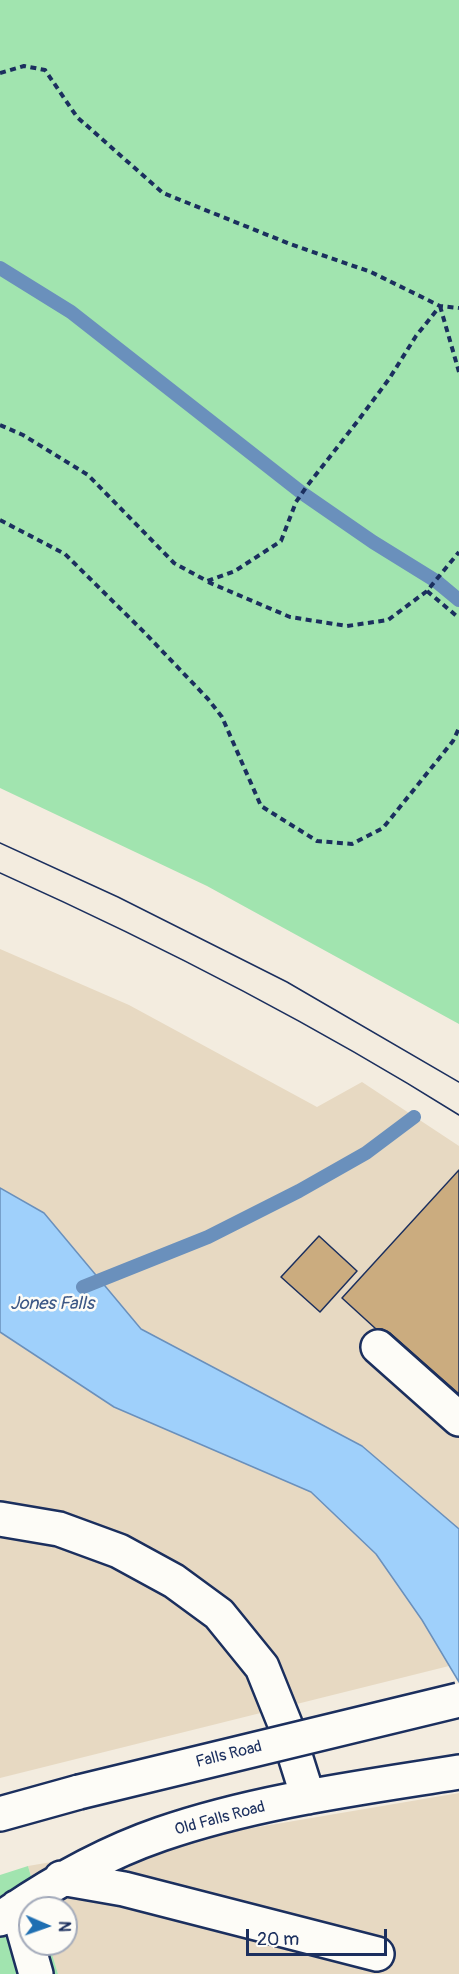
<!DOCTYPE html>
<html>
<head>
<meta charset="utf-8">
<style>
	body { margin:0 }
	#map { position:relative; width:459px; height:1974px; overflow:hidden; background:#f3ecdf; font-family:Pangolin,sans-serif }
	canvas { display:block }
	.north { position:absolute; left:18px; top:1896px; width:60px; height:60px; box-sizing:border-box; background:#fdfcf7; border:2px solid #a3aaba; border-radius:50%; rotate:92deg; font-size:16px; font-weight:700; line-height:24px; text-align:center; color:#1b2f5e }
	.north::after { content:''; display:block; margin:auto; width:21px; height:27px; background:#1f6fb2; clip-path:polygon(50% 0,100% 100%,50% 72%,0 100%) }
	.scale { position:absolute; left:246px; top:1929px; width:141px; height:27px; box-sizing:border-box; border:3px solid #1b2f5e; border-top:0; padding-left:8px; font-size:18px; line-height:21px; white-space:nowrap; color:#1b2f5e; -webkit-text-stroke:4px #fdfcf7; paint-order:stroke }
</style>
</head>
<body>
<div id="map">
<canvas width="459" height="1974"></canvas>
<div class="north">N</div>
<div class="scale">20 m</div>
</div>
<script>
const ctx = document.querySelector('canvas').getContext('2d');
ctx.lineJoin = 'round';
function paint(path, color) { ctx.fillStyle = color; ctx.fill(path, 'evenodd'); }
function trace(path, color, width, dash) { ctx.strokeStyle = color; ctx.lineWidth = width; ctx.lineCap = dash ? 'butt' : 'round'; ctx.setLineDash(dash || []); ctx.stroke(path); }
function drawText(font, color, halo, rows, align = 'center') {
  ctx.font = font + ' Pangolin,sans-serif'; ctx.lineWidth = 5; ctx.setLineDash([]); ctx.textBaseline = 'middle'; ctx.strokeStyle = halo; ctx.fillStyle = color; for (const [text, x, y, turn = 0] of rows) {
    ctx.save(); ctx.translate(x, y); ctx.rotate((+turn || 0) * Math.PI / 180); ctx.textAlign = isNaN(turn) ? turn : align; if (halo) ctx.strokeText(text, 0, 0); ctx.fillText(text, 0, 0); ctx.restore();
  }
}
const built = new Path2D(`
	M0,949L129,1005L317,1107L362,1082L459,1146V1529L362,1446L141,1329L44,1213L0,1188Z
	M0,1332L114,1407L311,1492L376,1554L422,1620L449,1666L0,1778Z
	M459,1793V1974H58L49,1944H66V1908H40L28,1866Z`);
const green = new Path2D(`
	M0,0H459V1024L207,886L0,788Z
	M28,1866L40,1908H30V1944H49L58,1974H0V1875Z`);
const water = new Path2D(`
	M0,1188L44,1213L141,1329L362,1446L459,1529V1682L422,1620L376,1554L311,1492L114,1407L0,1332Z`);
const stream = new Path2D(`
	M0,268L71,312L302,493L373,542L436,581L459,600
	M83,1287L208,1237L299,1191L366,1153L414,1117`);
const building = new Path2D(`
	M459,1170V1394L390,1333L382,1329H376L342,1298Z
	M319,1236L357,1271L320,1312L281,1277Z`);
const path = new Path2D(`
	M0,73L24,66L45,70L77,117L163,193L290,244L371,272L440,306L459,308
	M440,306L459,372
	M0,425L23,435L88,475L174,563L207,581L235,571L281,541L296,502L307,486L357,422L389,379L416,336L440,306
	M0,520L65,554L145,633L208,699L222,717L261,806L317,841L352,844L383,828L453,741L459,728
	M208,582L290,617L347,626L388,620L427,591L459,552
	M427,591L459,618`);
const minor = new Path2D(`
	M378,1347L459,1419
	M0,1519L59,1529L119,1551L174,1581L219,1614L262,1667L285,1724L308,1797
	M61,1878L124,1889L377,1954
	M17,1907L36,1974
	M0,1919C50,1884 103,1854 161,1834C257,1801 359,1788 459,1772`);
const major = new Path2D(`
	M0,1814L79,1792`);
const tram = new Path2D(`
	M0,843L118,897L287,982L459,1082
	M0,873C158,944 312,1023 459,1115`);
const majorBridge = new Path2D(`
	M79,1792L459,1700`);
const streetNames = [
	["Falls Road",229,1755,-14],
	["Old Falls Road",220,1819,-15]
];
const waterNames = [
	["Jones Falls",52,1304]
];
paint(built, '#e7d9c2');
paint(green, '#a1e4af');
paint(water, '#9fd0fb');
trace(water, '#6a90bc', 1.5);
trace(stream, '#6a90bc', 14);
paint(building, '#cbac7f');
trace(building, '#1b2f5e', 1.5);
trace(minor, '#1b2f5e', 38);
trace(major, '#1b2f5e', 38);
trace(path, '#1b2f5e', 4, [6, 4.5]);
trace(minor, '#fdfcf7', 33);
trace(major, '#fdfcf7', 33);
trace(tram, '#1b2f5e', 1.5);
trace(majorBridge, '#1b2f5e', 38, []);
trace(majorBridge, '#fdfcf7', 33);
drawText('16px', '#1b2f5e', '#fdfcf7', streetNames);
drawText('italic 18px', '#3c5785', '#fdfcf7', waterNames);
</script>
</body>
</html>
